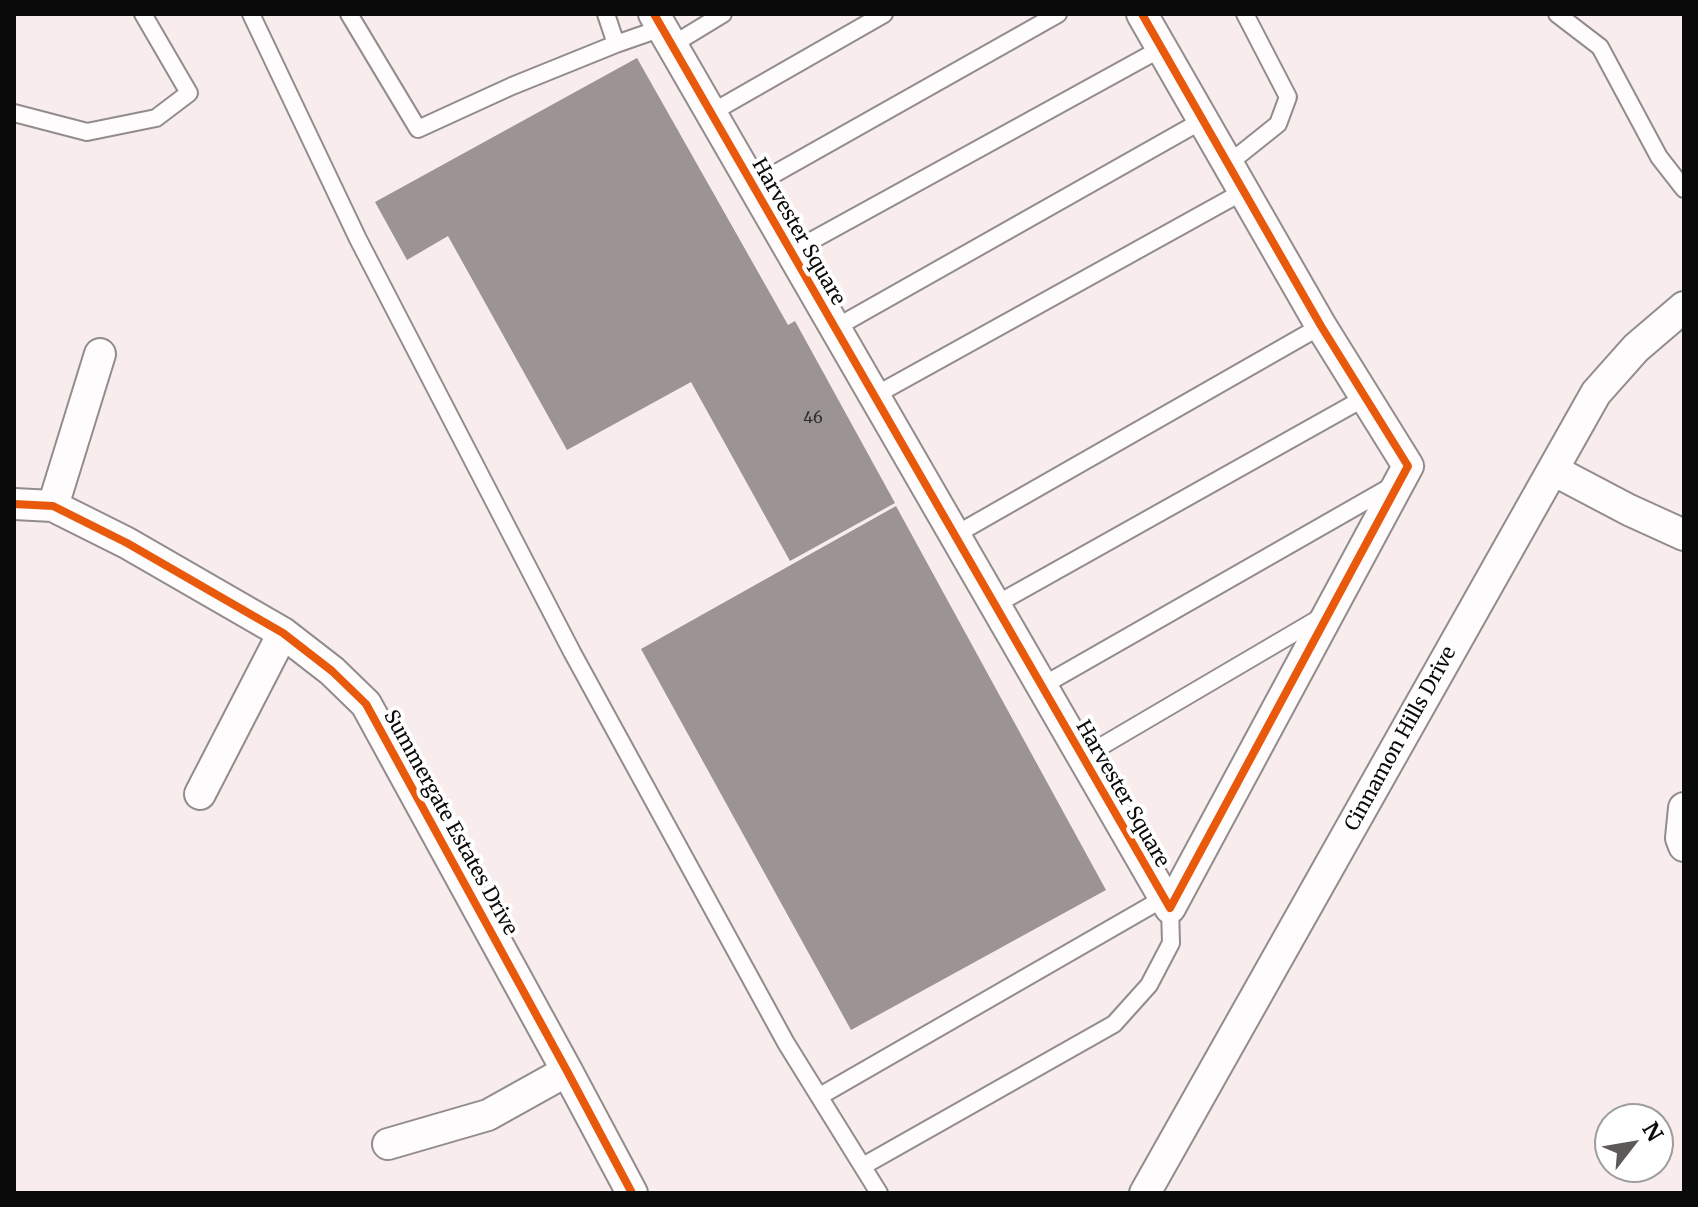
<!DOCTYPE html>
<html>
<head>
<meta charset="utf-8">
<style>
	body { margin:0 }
	#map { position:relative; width:1698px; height:1207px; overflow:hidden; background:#f9eced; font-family:Merriweather,serif }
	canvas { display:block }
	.frame { position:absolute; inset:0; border:16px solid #0a0a0a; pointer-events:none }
	.north { position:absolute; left:1594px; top:1103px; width:80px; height:80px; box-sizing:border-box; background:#fff; border:2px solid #9d9d9d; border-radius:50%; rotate:59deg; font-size:22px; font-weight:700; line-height:32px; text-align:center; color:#0a0a0a }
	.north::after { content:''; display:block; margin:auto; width:28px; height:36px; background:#5e5959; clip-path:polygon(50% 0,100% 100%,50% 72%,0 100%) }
</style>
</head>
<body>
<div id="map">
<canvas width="1698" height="1207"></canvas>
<div class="frame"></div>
<div class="north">N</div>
</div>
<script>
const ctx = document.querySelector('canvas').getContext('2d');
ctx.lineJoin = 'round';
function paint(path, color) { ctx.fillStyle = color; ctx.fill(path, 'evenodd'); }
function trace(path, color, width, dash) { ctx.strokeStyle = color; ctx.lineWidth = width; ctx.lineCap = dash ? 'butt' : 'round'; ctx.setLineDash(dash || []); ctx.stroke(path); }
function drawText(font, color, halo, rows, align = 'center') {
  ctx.font = font + ' Merriweather,serif'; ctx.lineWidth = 8; ctx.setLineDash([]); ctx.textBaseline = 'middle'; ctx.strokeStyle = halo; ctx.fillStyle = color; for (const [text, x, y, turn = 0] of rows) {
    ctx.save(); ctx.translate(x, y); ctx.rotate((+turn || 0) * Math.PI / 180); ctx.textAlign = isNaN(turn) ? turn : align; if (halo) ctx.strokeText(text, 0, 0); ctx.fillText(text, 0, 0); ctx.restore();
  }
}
const building = new Path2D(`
	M637,58L788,325L795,321L895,503L790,561L691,382L567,450L448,236L407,260L375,202Z
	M896,506L1106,890L851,1030L641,649Z`);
const lane = new Path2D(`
	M251,14L358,239L572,652L786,1043L879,1193
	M349,14L418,129L512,86L616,44L606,14
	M1557,14L1600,47L1659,157L1684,189
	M616,44L662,28
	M672,45L723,14
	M14,113L87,132L156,118L189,93L143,14
	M711,113L884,14
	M1228,164L1278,124L1288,97L1245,14
	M753,186L1058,14
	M791,252L1162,48
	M835,328L1203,120
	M874,396L1244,191
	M955,535L1321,326
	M995,605L1366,397
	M1042,686L1392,486
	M1083,757L1323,616
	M820,1096L1164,898
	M863,1166L1114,1024L1149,985L1171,943L1170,908`);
const street = new Path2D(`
	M654,14L1170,908L1408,466L1321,326L1142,14
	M1553,470L1629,510L1684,535
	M14,504L53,506L127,543L283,633L332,671L366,704L567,1071L632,1193
	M53,506L100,354
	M200,794L283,633
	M1684,808L1681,838L1684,846
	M388,1144L488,1115L567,1071
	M1145,1193L1596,393L1636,348L1684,307`);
const cycleway = new Path2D(`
	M654,14L1170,908L1408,466L1321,326L1142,14
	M14,504L53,506L127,543L283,633L332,671L366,704L567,1071L632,1193`);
const numberNames = [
	["46",813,418]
];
const streetNames = [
	["Harvester Square",798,232,60],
	["Cinnamon Hills Drive",1401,739,-61],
	["Harvester Square",1122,794,60],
	["Summergate Estates Drive",450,823,61]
];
paint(building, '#9b9394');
trace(lane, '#928c8c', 20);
trace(street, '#928c8c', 34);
trace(lane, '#fefcfc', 16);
trace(street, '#fefcfc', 30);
trace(cycleway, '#e8590c', 8);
drawText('16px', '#2e2c2c', null, numberNames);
drawText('20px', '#0a0a0a', '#fff', streetNames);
</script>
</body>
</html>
